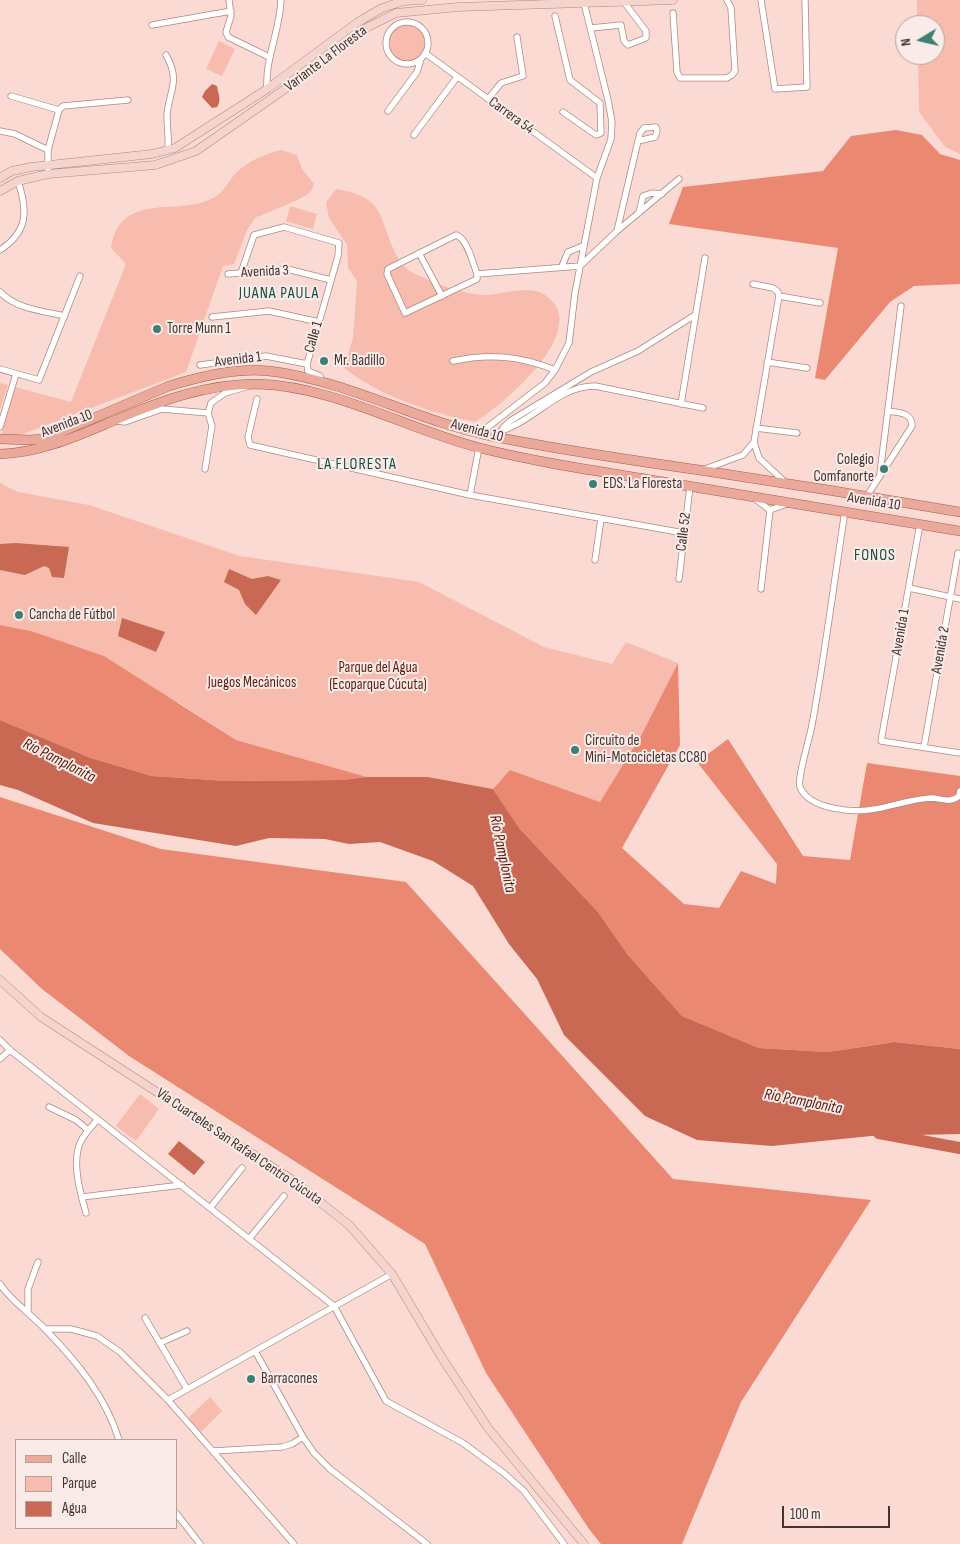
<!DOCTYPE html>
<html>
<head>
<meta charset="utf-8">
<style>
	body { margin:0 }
	#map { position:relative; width:960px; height:1544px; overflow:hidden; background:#fadad3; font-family:"Sofia Sans Condensed",sans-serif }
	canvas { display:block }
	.legend { position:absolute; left:15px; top:1439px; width:162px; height:90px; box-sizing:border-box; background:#fbebe8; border:1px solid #b2a29f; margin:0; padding:6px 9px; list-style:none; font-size:15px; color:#443531 }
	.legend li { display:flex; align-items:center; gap:10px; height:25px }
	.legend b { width:25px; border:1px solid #b2a29f }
	.north { position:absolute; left:895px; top:15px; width:50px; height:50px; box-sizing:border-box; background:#fbebe8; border:1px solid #b2a29f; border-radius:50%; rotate:261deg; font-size:14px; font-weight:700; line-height:20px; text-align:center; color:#443531 }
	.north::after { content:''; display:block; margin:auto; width:18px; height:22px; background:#3c8075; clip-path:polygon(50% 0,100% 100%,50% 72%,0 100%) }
	.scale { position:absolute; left:782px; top:1506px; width:108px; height:22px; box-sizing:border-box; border:2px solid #443531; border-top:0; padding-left:6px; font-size:15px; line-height:18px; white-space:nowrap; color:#443531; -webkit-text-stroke:4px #fbebe8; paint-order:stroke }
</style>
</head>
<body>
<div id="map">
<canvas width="960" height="1544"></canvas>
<ul class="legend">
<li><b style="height:6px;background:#eba99b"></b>Calle</li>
<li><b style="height:14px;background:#f7bcae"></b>Parque</li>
<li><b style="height:14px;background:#c96853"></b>Agua</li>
</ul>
<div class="north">N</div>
<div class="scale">100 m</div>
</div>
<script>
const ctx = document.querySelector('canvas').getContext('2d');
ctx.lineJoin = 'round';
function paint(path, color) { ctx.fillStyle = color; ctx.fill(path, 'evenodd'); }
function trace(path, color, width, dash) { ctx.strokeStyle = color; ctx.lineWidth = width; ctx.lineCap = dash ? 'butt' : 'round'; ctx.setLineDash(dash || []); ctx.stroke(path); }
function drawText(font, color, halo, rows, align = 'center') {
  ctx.font = font + ' "Sofia Sans Condensed",sans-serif'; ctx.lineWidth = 4; ctx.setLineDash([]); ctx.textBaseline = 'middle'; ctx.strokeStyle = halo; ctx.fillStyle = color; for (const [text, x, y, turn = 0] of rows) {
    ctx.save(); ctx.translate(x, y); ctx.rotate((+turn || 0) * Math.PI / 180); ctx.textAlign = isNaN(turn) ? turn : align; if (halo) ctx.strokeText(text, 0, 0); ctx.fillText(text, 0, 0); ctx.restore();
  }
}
const green = new Path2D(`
	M917,0H960V154L945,147L919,112L918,55H935V25H917Z
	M389 43a18 18 0 1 1 36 0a18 18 0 1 1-36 0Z
	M219,41L235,49L222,76L206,69Z
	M281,150L297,155L302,169L314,184C313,187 311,192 308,194C303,198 262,216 256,217L247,230L234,264L223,266L186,372L20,435L1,436L15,387L71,402L126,264L111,248C120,191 176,216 211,199C226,192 227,182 237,172C248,161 267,153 281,150Z
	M336,189C348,191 361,194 371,202C388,216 388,260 413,273C431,282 465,295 485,295C503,295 528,284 545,295C595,328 502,406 475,422C433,414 376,394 344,368L353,338L357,281L348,268L347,245L329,218L326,202Z
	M290,206L317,214L313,229L286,221Z
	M0,383L8,385L0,410Z
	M0,483L18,492L89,505L240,556L419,582L544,647L612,664L626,642L678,663L641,737L600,802L510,770L493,789L428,777H367L236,740L181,704L31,631L0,625Z
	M140,1094L159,1109L136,1141L116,1126Z
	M210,1397L222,1411L201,1432L188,1418Z`);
const forest = new Path2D(`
	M896,130L922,135L940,154L960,160V284L914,286L890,302L825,380L815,378L838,248L669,224L683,187L823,171L851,136Z
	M0,625L31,631L104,656L236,740L367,777L342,780L227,781L152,776L91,758L0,720Z
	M678,663L680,745L622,848L684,904L719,908L741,871L776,884L777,864L697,762L728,739L803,856L850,860L867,763L960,776V1049L895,1042L828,1052L759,1048L682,1016L628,955L598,912L520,829L493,789L510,770L600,802L642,734Z
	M0,797L161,849L406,882L673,1179L871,1200L741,1402L682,1544H601L589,1529L486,1373L425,1244L129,1056L42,989L0,949Z`);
const water = new Path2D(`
	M212,84L217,86C218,94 222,100 217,107L212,108L202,97L205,91Z
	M15,543L69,547L64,578L52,577L49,568L44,566L25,575L0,570V544Z
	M229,569L252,579L268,576L281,580L256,615L245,604L239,590L224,582Z
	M122,618L165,632L156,652L118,636Z
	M0,720L91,758L152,776L227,781L342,780L367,777H428L493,789L520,829L598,912L628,955L682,1016L759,1048L828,1052L895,1042L960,1049V1134L871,1136L772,1146L697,1140L645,1116L564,1035L537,979L509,944L473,886L433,861L380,842L349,844L325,839L269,838L236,846L93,823L18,790L0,785Z
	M179,1141L205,1162L194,1175L168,1154Z`);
const river = new Path2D(`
	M879,1133L960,1148`);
const street = new Path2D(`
	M229,0L231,16L226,32L228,37L269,57
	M761,0L775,89L807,87L805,0
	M673,13L677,72L680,78H727L732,75L735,71L731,8L727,0
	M555,16L570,80L600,103L601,133L596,135L563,112
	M386 43a21 21 0 1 1 42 0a21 21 0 1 1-42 0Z
	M152,25L231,11
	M591,28L621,25L624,41L628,45L646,38V31L624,2
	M425,53L597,178
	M166,55C181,81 169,91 167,115C167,127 169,139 168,150
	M267,89C265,58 280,31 281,0
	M11,96L59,110
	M488,99L501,83L523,76L517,37
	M388,111L417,72L421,59
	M0,131L15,134L48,150
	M414,135L457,77
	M48,174V150L59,110L63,106L128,100
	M639,213L643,196L652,193L662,194
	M617,231L638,141L640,133L644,128L656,127L657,131L655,137L638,141
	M456,235C467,238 473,263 477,274V279L405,313L387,274L388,269Z
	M0,250C28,232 28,211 18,181
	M419,253L442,296
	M562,266L568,252L583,246
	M241,273L254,235L284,227L339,243L338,256L307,364L308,371L320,376L321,382
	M228,274L287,269L331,280
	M477,274L580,266L617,231L679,179
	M753,284L773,288L778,292L779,296L754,442L759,458L786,483
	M0,292C16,309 43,311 65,316
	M779,296L820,303
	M212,317L269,311L319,322
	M453,361C490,353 520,356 555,370
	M767,362L807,368
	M200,365L266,356L307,364
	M0,369L39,380L80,276
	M257,399L248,437L250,445L470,495L684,533
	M681,404L705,258
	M116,421L125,422L162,409L208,413
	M0,427L16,374
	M503,428L510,421L591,372L638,351L695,315
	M756,428L797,433
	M480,433L545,383L555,370L569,343L575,293L597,178L611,139L612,122L608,100L584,3
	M491,436C498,432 505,430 513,426C541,413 562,386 595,386L703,408
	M205,469L212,426L208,413L211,403L225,393L246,387
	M705,469L743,455L754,442
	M880,473L901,306
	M470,495L479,447
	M867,496L912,426C912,412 899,413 888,411
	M754,498L770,510L787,504
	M845,511C834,582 825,654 812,725C810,737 797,778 800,787C809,810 855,813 875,809C893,806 912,799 931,798C941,798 951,804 959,796L960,791
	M920,524L881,741L960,753
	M595,560L601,519
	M679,579L690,486
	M909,588L960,599
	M761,589L770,510
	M924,747L958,553
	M0,1040L10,1050L334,1306L386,1401L463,1443L505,1474L524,1491L564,1544
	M0,1059L10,1050
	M49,1107L76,1120L88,1130
	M82,1197L182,1185
	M210,1208L242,1168
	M86,1213C80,1192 71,1161 81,1141C85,1133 92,1126 98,1119
	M249,1239L284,1196
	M0,1284C12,1302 31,1314 46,1330C77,1362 106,1397 119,1440
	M28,1313V1289L38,1262
	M145,1318L187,1389
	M45,1329H71L97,1336L120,1352L168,1400L294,1544
	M160,1343L187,1331
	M255,1351L303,1437L314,1453L330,1469L427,1544
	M168,1400L392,1274
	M213,1451L282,1447L292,1444L303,1437
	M176,1513L200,1544`);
const secondary = new Path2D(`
	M0,178L12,171L31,167L152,154L175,148L267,89L358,22L382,8L404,1L422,0
	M0,191L18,181L48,174L155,165L196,151L308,73L368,27L396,13L458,7L673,0
	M0,980L41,1017L291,1179L349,1225L392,1274L442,1358L488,1428L584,1544`);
const primary = new Path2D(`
	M0,439L32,440L47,438L169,386C202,376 242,366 277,372C351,383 418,421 491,436C560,450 630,460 699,470C786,483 873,497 960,512
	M0,454C40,453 77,436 113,421C160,401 205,384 257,384C334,386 406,429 480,448C544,464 611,473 676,484C770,499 865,515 960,531`);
const markers = [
	[157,329,5,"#3c8075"],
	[324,361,5,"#3c8075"],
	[884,469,5,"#3c8075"],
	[593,484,5,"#3c8075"],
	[19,615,5,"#3c8075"],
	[575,750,5,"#3c8075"],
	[251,1379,5,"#3c8075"]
];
const streetNames = [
	["Variante La Floresta",326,59,-37],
	["Carrera 54",511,116,36],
	["Avenida 3",265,272,-3],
	["Calle 1",314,337,-74],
	["Avenida 1",238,360,-7],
	["Avenida 10",67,424,-21],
	["Avenida 10",477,431,15],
	["Avenida 10",874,502,9],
	["Calle 52",684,532,-83],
	["Avenida 1",901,632,-80],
	["Avenida 2",941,650,-80],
	["Vía Cuarteles San Rafael Centro Cúcuta",239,1147,34]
];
const poiNames = [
	["Torre Munn 1",167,329],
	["Mr. Badillo",334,361],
	["Colegio",874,460,"right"],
	["Comfanorte",874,477,"right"],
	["EDS. La Floresta",603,484],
	["Cancha de Fútbol",29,615],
	["Circuito de",585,741],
	["Mini-Motocicletas CC80",585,758],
	["Barracones",261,1379]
];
const parkNames = [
	["Parque del Agua",378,668],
	["(Ecoparque Cúcuta)",378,685],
	["Juegos Mecánicos",252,683]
];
const neighbourhoodNames = [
	["JUANA PAULA",279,294],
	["LA FLORESTA",357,465],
	["FONOS",875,556]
];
const waterNames = [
	["Río Pamplonita",59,761,27],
	["Río Pamplonita",502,854,78],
	["Río Pamplonita",803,1102,11]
];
paint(green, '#f7bcae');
paint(forest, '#eb8871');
paint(water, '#c96853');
trace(river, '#c96853', 12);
trace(street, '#ad8981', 7);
trace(secondary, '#ad8981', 9);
trace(primary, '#a85b4a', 10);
trace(street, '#fff', 5.5);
trace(secondary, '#f5d4cd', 8);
trace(primary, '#eba99b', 9);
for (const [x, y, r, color] of markers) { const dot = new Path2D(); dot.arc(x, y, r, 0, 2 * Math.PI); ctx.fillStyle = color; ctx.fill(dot); trace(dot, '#fbebe8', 2); }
drawText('15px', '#443531', '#fbebe8', streetNames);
drawText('15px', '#443531', '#fbebe8', poiNames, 'left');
drawText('15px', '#5c1e11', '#fbebe8', parkNames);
ctx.letterSpacing = '1px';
drawText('16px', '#164f46', '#fbebe8', neighbourhoodNames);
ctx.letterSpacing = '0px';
drawText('italic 16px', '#56180b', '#fbebe8', waterNames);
</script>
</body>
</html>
